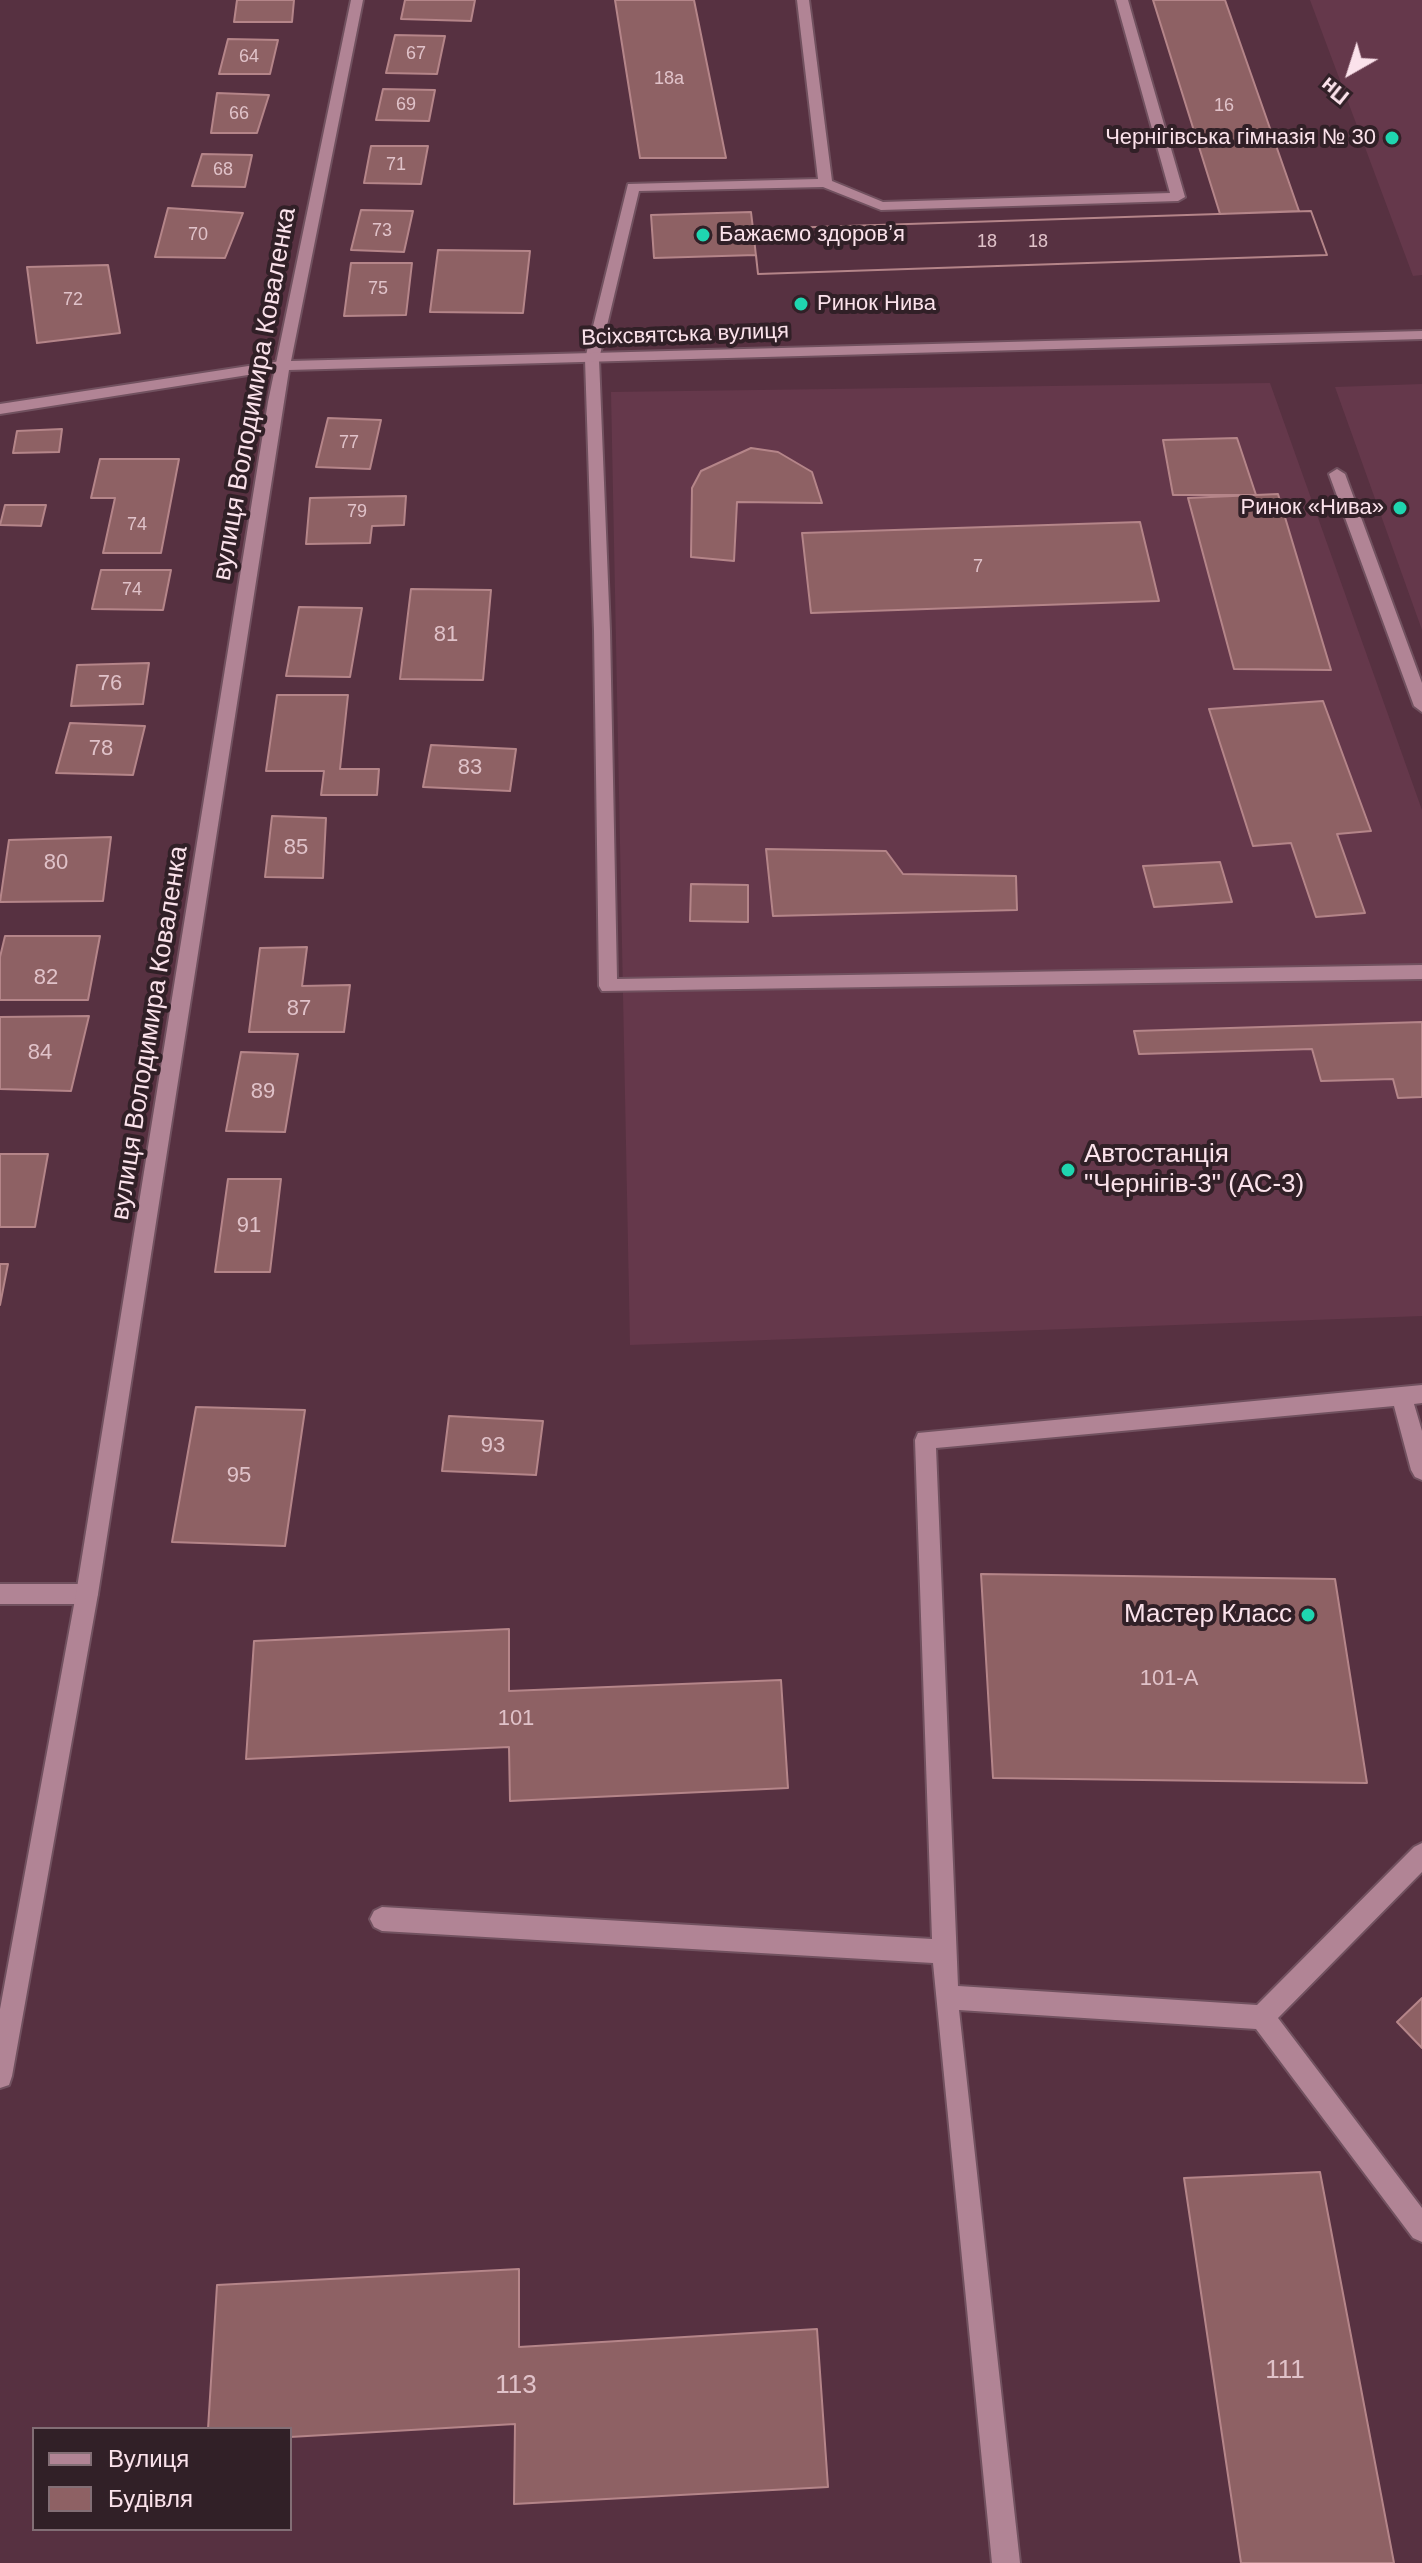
<!DOCTYPE html>
<html>
<head>
<meta charset="utf-8">
<style>
	body { margin:0 }
	#map { position:relative; width:1422px; height:2563px; overflow:hidden; background:#573141; font-family:Helvetica,sans-serif }
	canvas { display:block }
	.legend { position:absolute; left:32px; top:2427px; width:260px; height:104px; box-sizing:border-box; background:#312027; border:2px solid #826e75; margin:0; padding:10px 14px; list-style:none; font-size:24px; color:#fbe2eb }
	.legend li { display:flex; align-items:center; gap:16px; height:40px }
	.legend b { width:40px; border:2px solid #826e75 }
	.north { position:absolute; left:1310px; top:32px; width:80px; height:80px; -webkit-text-stroke:6px #312027; paint-order:stroke; rotate:219deg; font-size:22px; font-weight:700; line-height:32px; text-align:center; color:#fbe2eb }
	.north::after { content:''; display:block; margin:auto; width:28px; height:36px; background:#fbe2eb; clip-path:polygon(50% 0,100% 100%,50% 72%,0 100%) }
</style>
</head>
<body>
<div id="map">
<canvas width="1422" height="2563"></canvas>
<ul class="legend">
<li><b style="height:10px;background:#b18495"></b>Вулиця</li>
<li><b style="height:22px;background:#8e6164"></b>Будівля</li>
</ul>
<div class="north">Пн</div>
</div>
<script>
const ctx = document.querySelector('canvas').getContext('2d');
ctx.lineJoin = 'round';
function paint(path, color) { ctx.fillStyle = color; ctx.fill(path, 'evenodd'); }
function trace(path, color, width, dash) { ctx.strokeStyle = color; ctx.lineWidth = width; ctx.lineCap = dash ? 'butt' : 'round'; ctx.setLineDash(dash || []); ctx.stroke(path); }
function drawText(font, color, halo, rows, align = 'center') {
  ctx.font = font + ' Helvetica,sans-serif'; ctx.lineWidth = 8; ctx.setLineDash([]); ctx.textBaseline = 'middle'; ctx.strokeStyle = halo; ctx.fillStyle = color; for (const [text, x, y, turn = 0] of rows) {
    ctx.save(); ctx.translate(x, y); ctx.rotate((+turn || 0) * Math.PI / 180); ctx.textAlign = isNaN(turn) ? turn : align; if (halo) ctx.strokeText(text, 0, 0); ctx.fillText(text, 0, 0); ctx.restore();
  }
}
const built = new Path2D(`
	M1310,0H1422V275L1413,276Z
	M1270,383L1422,810V1316L630,1345L611,392Z
	M1422,384V630L1335,387Z`);
const building = new Path2D(`
	M237,0H294L292,22H234Z
	M405,0H475L471,21L401,19Z
	M615,0H694L726,158H640Z
	M1153,0H1225L1299,211L1220,214Z
	M395,35L445,36L437,74L386,73Z
	M228,39L278,40L270,74H219Z
	M383,89L435,90L429,121L376,120Z
	M217,93L269,95L257,133H211Z
	M371,146H428L421,184L364,183Z
	M202,154L252,155L245,187L192,186Z
	M168,208L243,213L225,258L155,257Z
	M361,210L413,211L404,252L351,250Z
	M1311,211L1327,255L758,274L753,229Z
	M1311,211L1327,255L758,274L756,255L654,258L651,215L751,212L753,229Z
	M438,250L530,251L523,313L430,312Z
	M351,263H412L406,315L344,316Z
	M108,265L120,333L37,343L27,267Z
	M328,418L381,420L370,469L316,467Z
	M62,429L59,452L13,453L17,431Z
	M1237,438L1256,495H1173L1163,440Z
	M751,448L778,452L812,472L822,503L737,502L734,561L691,557L692,488L701,471Z
	M100,459H179L161,553H103L115,498H91Z
	M1278,494L1331,670L1234,669L1188,498Z
	M406,496L404,525L372,526L370,543L306,544L310,498Z
	M5,505H46L41,526L0,525Z
	M1140,522L1159,601L811,613L802,533Z
	M101,570H171L163,610L92,609Z
	M411,589L491,590L483,680L400,679Z
	M299,607L362,608L350,677L286,676Z
	M149,663L143,704L71,706L77,665Z
	M277,695H348L340,769H379L377,795H321L324,771H266Z
	M1323,701L1371,831L1337,834L1365,913L1316,917L1291,843L1253,846L1209,709Z
	M70,723L145,726L133,775L56,773Z
	M431,745L516,749L510,791L423,787Z
	M272,816L326,818L323,878L265,877Z
	M111,837L103,901L0,902L9,840Z
	M766,849L886,851L903,874L1016,876L1017,910L773,916Z
	M1220,862L1232,902L1154,907L1143,866Z
	M691,884L748,885V922L690,921Z
	M5,936H100L88,1000H0V957Z
	M307,947L302,986L350,985L344,1032H249L260,948Z
	M89,1016L71,1091L0,1089V1017Z
	M1422,1022V1097L1398,1098L1393,1079L1321,1081L1312,1049L1139,1054L1134,1031Z
	M241,1052L298,1054L285,1132L226,1131Z
	M0,1154H48L35,1227H0Z
	M228,1179H281L270,1272H215Z
	M0,1264H8L0,1305Z
	M196,1407L305,1410L285,1546L172,1542Z
	M449,1416L543,1421L536,1475L442,1471Z
	M981,1574L1335,1579L1367,1783L993,1778Z
	M509,1629V1691L781,1680L788,1788L510,1801L509,1747L246,1759L254,1641Z
	M1422,1998V2048L1397,2022Z
	M1320,2172L1394,2563H1241L1184,2178Z
	M519,2269V2347L817,2329L828,2487L514,2504L515,2424L290,2437V2429H208L217,2285Z`);
const lane = new Path2D(`
	M797,0H809L832,181L883,202L1170,193L1116,0H1128L1185,197L1178,201L881,210L823,187L639,191L599,359L610,631L617,979L1422,965V979L602,991L599,986L594,631L585,359L628,184L818,179Z
	M1337,469L1345,474L1422,683V712L1414,706L1329,474Z
	M1422,1385V1403L1414,1404L1422,1431V1480L1415,1477L1411,1470L1394,1406L936,1448L958,1986L1257,2005L1414,1847L1422,1843V1872L1278,2018L1422,2208V2242L1413,2238L1256,2029L959,2010L1020,2563H992L933,1963L382,1931L374,1927L370,1919L374,1911L382,1907L932,1939L915,1440L918,1433Z`);
const street = new Path2D(`
	M281,361L286,363V369L0,414V404Z
	M0,1584H87L95,1587L98,1594L95,1601L87,1604H0Z`);
const secondary = new Path2D(`
	M351,0H363L291,361L1422,331V339L289,370L98,1594L12,2076L9,2085L0,2088V2009L76,1594L268,402Z`);
const markers = [
	[1392,138,8,"#1fd5b0"],
	[703,235,8,"#1fd5b0"],
	[801,304,8,"#1fd5b0"],
	[1400,508,8,"#1fd5b0"],
	[1068,1170,8,"#1fd5b0"],
	[1308,1615,8,"#1fd5b0"]
];
const farNumbernames = [
	["67",416,54],
	["64",249,57],
	["18а",669,79],
	["69",406,105],
	["16",1224,106],
	["66",239,114],
	["71",396,165],
	["68",223,170],
	["73",382,231],
	["70",198,235],
	["18",987,242],
	["18",1038,242],
	["75",378,289],
	["72",73,300],
	["77",349,443],
	["79",357,512],
	["74",137,525],
	["7",978,567],
	["74",132,590]
];
const farPoinames = [
	["Чернігівська гімназія № 30",1376,138],
	["Бажаємо здоровʼя",719,235,"left"],
	["Ринок Нива",817,304,"left"],
	["Ринок «Нива»",1384,508]
];
const farStreetnames = [
	["Всіхсвятська вулиця",685,335,-2]
];
const numberNames = [
	["81",446,635],
	["76",110,684],
	["78",101,749],
	["83",470,768],
	["85",296,848],
	["80",56,863],
	["82",46,978],
	["87",299,1009],
	["84",40,1053],
	["89",263,1092],
	["91",249,1226],
	["93",493,1446],
	["95",239,1476],
	["101-А",1169,1679],
	["101",516,1719]
];
const streetNames = [
	["вулиця Володимира Коваленка",255,394,-80],
	["вулиця Володимира Коваленка",150,1033,-81]
];
const poiNames = [
	["Автостанція",1084,1155],
	["\"Чернігів-3\" (АС-3)",1084,1185],
	["Мастер Класс",1292,1615,"right"]
];
const nearNumbernames = [
	["111",1285,2371],
	["113",516,2386]
];
paint(built, '#65384b');
paint(building, '#8e6164');
trace(building, '#b58589', 2);
trace(lane, '#71515f', 4);
trace(street, '#71515f', 4);
trace(secondary, '#71515f', 4);
paint(lane, '#b18495');
paint(street, '#b18495');
paint(secondary, '#b18495');
for (const [x, y, r, color] of markers) { const dot = new Path2D(); dot.arc(x, y, r, 0, 2 * Math.PI); ctx.fillStyle = color; ctx.fill(dot); trace(dot, '#312027', 3); }
drawText('18px', '#e0c2c9', null, farNumbernames);
drawText('22px', '#fbe2eb', '#312027', farPoinames, 'right');
drawText('22px', '#fbe2eb', '#312027', farStreetnames);
drawText('22px', '#e0c2c9', null, numberNames);
drawText('26px', '#fbe2eb', '#312027', streetNames);
drawText('26px', '#fbe2eb', '#312027', poiNames, 'left');
drawText('26px', '#e0c2c9', null, nearNumbernames);
</script>
</body>
</html>
